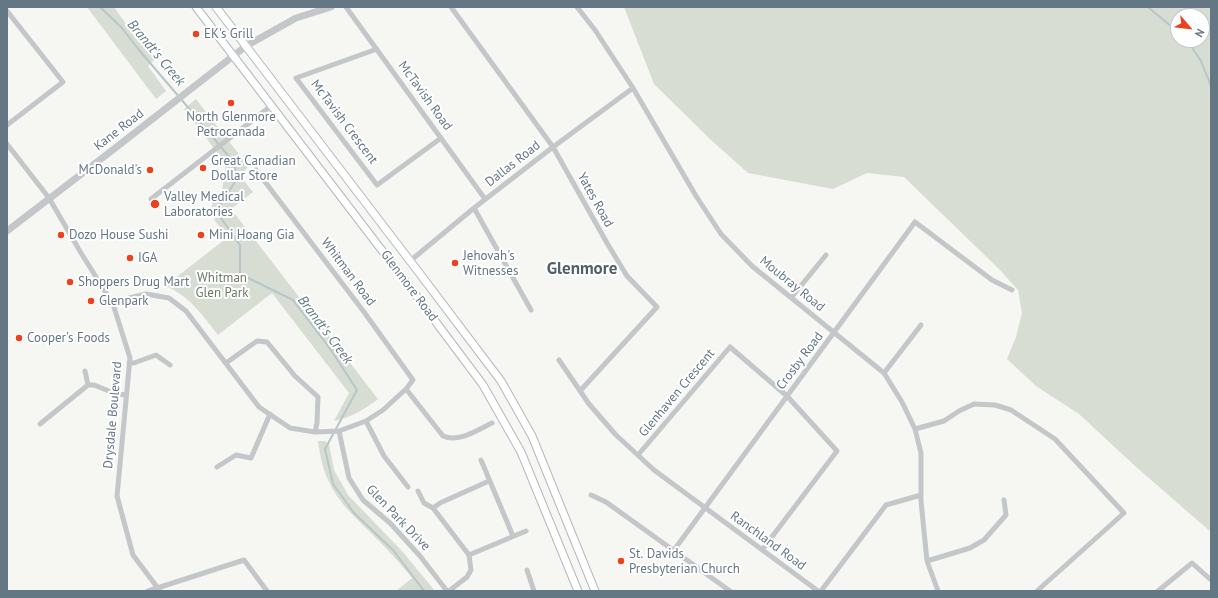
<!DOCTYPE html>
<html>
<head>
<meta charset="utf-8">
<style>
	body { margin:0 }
	#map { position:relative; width:1218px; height:598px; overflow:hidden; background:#f6f6f2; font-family:"PT Sans",sans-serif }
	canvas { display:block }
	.frame { position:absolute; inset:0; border:8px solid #637785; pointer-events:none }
	.north { position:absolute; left:1170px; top:8px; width:40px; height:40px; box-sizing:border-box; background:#fff; border:1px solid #c1c9ce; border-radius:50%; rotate:118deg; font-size:11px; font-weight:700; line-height:16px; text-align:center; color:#637785 }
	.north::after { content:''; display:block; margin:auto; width:14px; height:18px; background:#eb421d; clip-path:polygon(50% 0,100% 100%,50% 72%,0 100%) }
</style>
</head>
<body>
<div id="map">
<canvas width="1218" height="598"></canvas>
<div class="frame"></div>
<div class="north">N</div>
</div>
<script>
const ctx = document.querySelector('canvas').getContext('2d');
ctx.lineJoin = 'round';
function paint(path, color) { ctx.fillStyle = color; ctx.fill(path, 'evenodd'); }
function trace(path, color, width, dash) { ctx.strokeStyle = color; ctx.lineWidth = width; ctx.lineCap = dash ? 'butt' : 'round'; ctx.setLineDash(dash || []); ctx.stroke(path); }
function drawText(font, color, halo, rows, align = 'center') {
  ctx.font = font + ' "PT Sans",sans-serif'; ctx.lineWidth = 4; ctx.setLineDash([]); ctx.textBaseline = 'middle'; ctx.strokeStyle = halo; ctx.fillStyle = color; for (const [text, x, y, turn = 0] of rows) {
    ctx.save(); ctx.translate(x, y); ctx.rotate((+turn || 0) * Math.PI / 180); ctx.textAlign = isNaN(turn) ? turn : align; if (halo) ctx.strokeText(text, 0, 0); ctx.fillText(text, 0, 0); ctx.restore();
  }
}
const green = new Path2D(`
	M87,7H114L133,34L145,43L156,58L148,66L166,91L156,99Z
	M624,7H1211V532L1135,466L1079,414L1036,386L1007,359L1016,337L1022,313L1018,290L1000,270L904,177L867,173L833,189L748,173L711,140L654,84ZM1178,16H1202V40H1178Z
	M196,99L248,166L241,177L253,192L231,209L378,399C364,410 351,417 334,421L349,393L272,293L218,335C202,315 189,295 165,286L228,237L215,221L211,209L214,199L222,191L226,164L184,109Z
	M318,441H325L329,444L334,470L348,495L402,551L435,591H396L412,578C401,564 388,550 375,537C357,519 338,503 328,480C322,467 320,454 318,441Z`);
const stream = new Path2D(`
	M100,7L122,28L139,50L192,112L235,164V182L216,211L240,245V274L293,300L331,350L357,390L325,449L333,484L354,513L393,550L424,591
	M1148,7L1178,32
	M1187,40L1201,61L1211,86`);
const minor = new Path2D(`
	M346,7L485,199
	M451,7L553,147L607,243L627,276L657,307L580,391
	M577,7L595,30L633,88L696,196L721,234L752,266L884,373L902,402L915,429L921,453V501L927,561L938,591
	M7,11L63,82L7,125
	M377,49L296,78L377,185L441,138
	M7,144L49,198L81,253L113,304L130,358L117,496L133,555L160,591
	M151,199L271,106
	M474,208L531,310
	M410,261L474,208L553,147L633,88
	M791,298L826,255
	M113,304L129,298L146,294L169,298L186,311L259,407L290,428L315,432L339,431L366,421L383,410L406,389L413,380L364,312L256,170
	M559,360L589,404L616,435L654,470L818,591
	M129,363H134L156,355L170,365
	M226,363L257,341L267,342L295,376L318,397L317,423L315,432
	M85,371L88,385
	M884,373L921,325
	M406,389L443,436C459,443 477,430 492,423
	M366,421L384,456L408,487
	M40,424L88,385H94L116,394L126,395
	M915,429L944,421L959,411L974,404L995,405L1011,410L1055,439L1124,513L1037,591
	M339,431L349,478L363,500L390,523L420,556L447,591
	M638,455L730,347L787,396L837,451L762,550
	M481,460L513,536
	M217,467L236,455L251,458L270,414
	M418,491L424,503L433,508L440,503L489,481
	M591,495L606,502L730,591
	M433,508L469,555L526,531
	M674,550L915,222L992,280L1012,290
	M927,561L970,548L984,540L1006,515L1004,500
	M527,570L534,591
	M148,591L244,560L267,591
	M449,591L467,577L471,570L469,555
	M821,591L886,505L921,495
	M1158,591L1192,563L1211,580`);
const tertiary = new Path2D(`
	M7,231L114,149L246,46L296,18L331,7`);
const secondary = new Path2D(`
	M196,7L403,278L483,385L521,452L578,591
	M216,7L417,270L501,381L532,436L595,591`);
const markers = [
	[196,34,4,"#eb421d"],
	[231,103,4,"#eb421d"],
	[203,168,4,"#eb421d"],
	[150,170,4,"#eb421d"],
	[155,204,5,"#eb421d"],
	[61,235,4,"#eb421d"],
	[201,235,4,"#eb421d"],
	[130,258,4,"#eb421d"],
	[455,263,4,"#eb421d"],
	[70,282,4,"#eb421d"],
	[91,301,4,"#eb421d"],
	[19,338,4,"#eb421d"],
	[621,561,4,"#eb421d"]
];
const poiNames = [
	["EK's Grill",204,34],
	["North Glenmore",231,117,"center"],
	["Petrocanada",231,132,"center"],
	["Great Canadian",211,161],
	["Dollar Store",211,176],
	["McDonald's",142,170,"right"],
	["Valley Medical",164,197],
	["Laboratories",164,212],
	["Dozo House Sushi",69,235],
	["Mini Hoang Gia",209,235],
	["Jehovah's",463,256],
	["Witnesses",463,271],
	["IGA",138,258],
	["Shoppers Drug Mart",78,282],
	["Glenpark",99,301],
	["Cooper's Foods",27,338],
	["St. Davids",629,554],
	["Presbyterian Church",629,569]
];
const streetNames = [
	["McTavish Road",425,96,54],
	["McTavish Crescent",344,122,53],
	["Kane Road",119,130,-38],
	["Dallas Road",513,164,-38],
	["Yates Road",595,200,61],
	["Whitman Road",348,272,53],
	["Moubray Road",792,284,39],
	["Glenmore Road",409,286,53],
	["Crosby Road",800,361,-53],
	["Glenhaven Crescent",677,393,-50],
	["Drysdale Boulevard",113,415,-85],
	["Glen Park Drive",398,518,46],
	["Ranchland Road",768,541,36]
];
const parkNames = [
	["Whitman",222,278],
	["Glen Park",222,293]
];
const waterNames = [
	["Brandt's Creek",156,53,50],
	["Brandt's Creek",325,330,53]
];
const districtNames = [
	["Glenmore",582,269]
];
paint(green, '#d7ddd3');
trace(stream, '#b7c6c9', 2);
trace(secondary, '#b3b9bd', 9);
trace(minor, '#c3c7ca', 5);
trace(tertiary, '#c3c7ca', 7);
trace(secondary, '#fff', 7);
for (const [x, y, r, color] of markers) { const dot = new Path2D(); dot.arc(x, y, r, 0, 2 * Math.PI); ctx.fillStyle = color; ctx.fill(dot); trace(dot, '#fff', 1.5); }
drawText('13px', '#637785', '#fff', poiNames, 'left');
drawText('13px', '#637785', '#fff', streetNames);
drawText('13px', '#697b63', '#fff', parkNames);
drawText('italic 14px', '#5f7a81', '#fff', waterNames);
drawText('bold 17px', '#526069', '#fff', districtNames);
</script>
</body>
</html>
